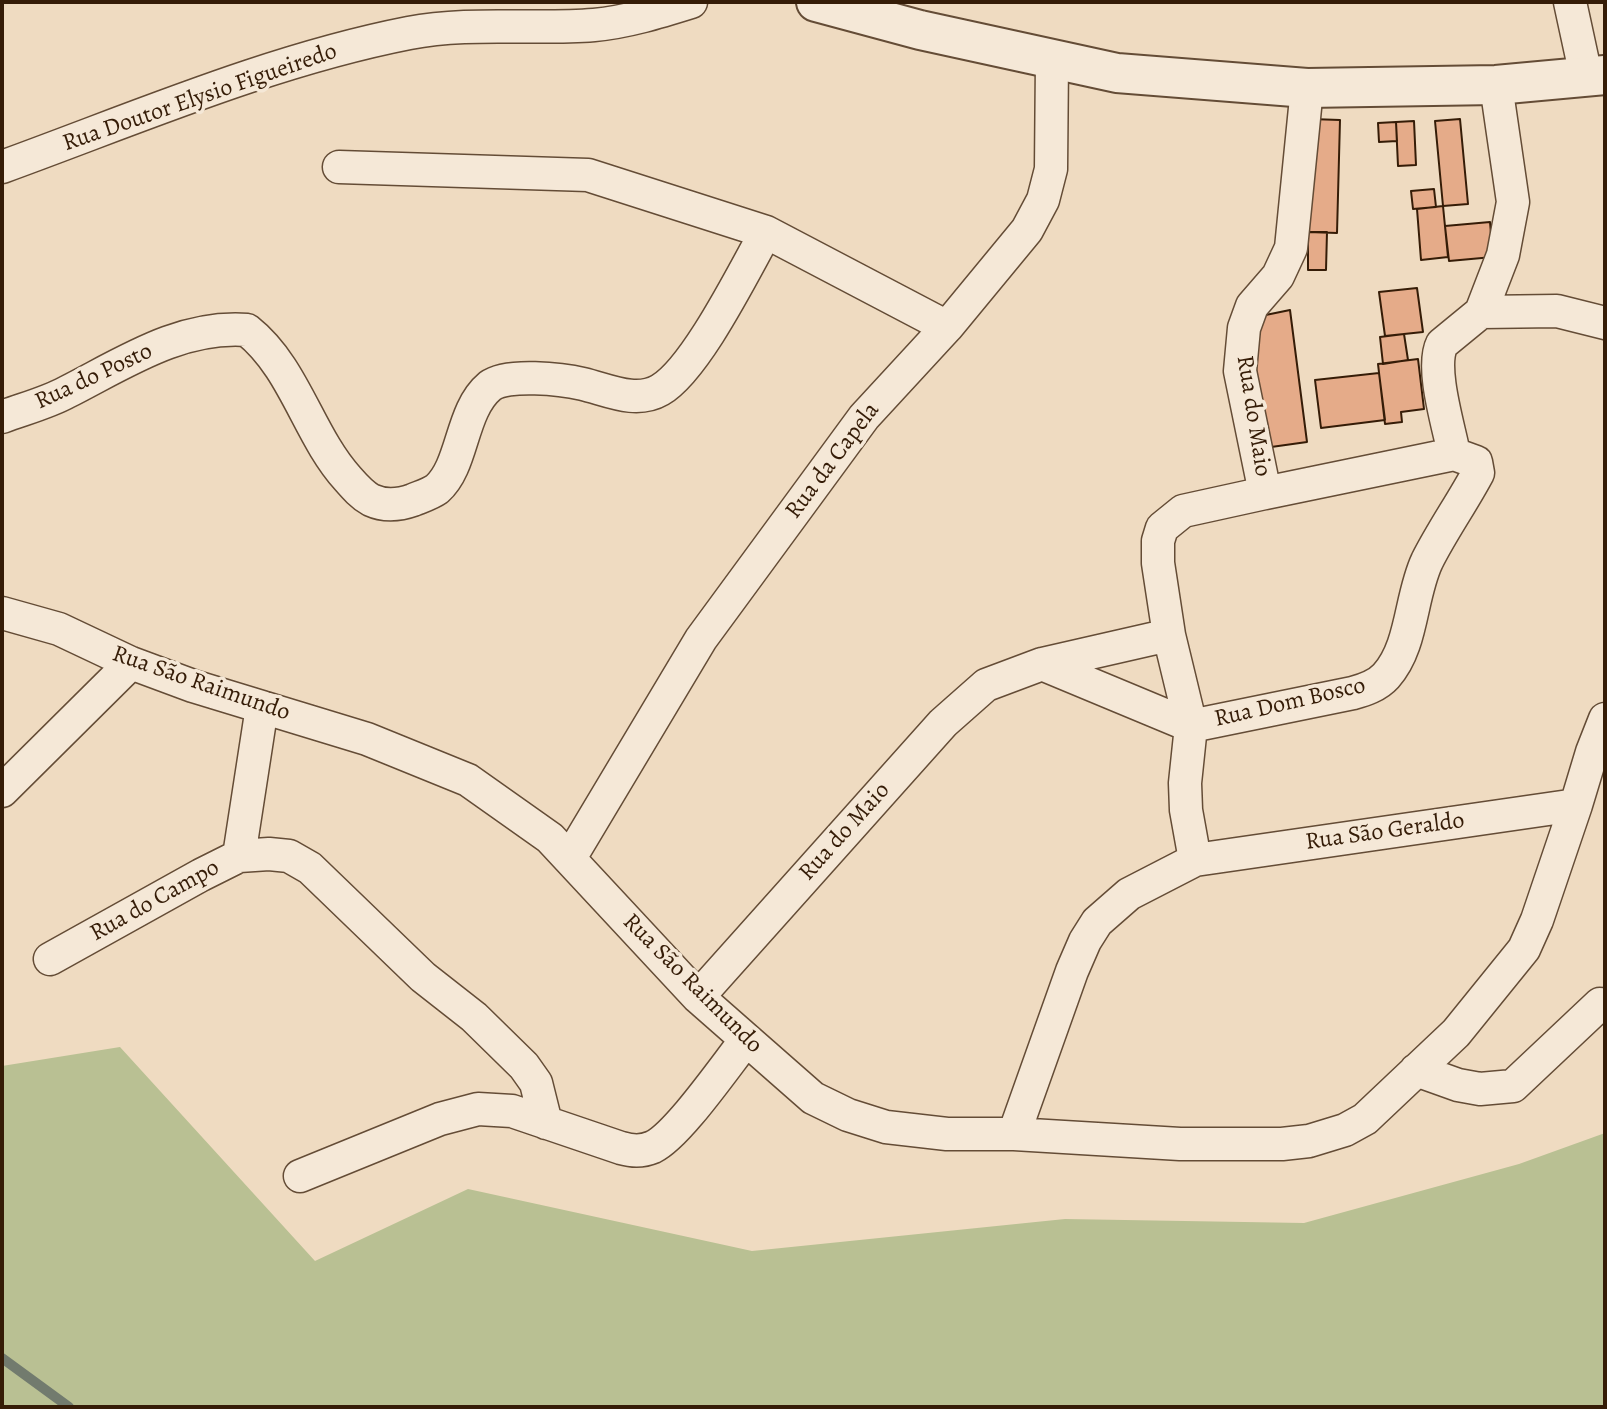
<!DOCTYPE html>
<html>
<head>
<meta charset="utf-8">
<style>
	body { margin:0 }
	#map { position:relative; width:1607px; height:1409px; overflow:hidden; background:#efdbc1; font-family:Alegreya,serif }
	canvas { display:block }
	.frame { position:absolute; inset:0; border:4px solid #351c07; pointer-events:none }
</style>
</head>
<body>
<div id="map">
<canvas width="1607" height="1409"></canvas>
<div class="frame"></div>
</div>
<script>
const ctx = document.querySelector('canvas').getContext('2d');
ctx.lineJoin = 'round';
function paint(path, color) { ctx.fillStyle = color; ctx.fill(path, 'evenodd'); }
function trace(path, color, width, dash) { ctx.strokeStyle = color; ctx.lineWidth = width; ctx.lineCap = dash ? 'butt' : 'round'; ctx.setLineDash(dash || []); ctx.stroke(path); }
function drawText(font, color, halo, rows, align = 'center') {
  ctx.font = font + ' Alegreya,serif'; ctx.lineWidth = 7; ctx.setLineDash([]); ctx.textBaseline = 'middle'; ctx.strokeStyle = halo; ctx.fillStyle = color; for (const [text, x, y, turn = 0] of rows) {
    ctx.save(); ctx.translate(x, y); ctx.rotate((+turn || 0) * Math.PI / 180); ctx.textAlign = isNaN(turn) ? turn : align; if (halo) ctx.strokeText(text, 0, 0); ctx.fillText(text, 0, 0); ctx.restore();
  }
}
const green = new Path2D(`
	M120,1047L315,1261L468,1189L752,1251L1065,1219L1304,1223L1519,1164L1605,1133V1407H2V1066Z`);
const stream = new Path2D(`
	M2,1358L69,1407`);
const building = new Path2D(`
	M1311,119L1340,120L1337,233L1308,232Z
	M1460,119L1468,204L1443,206L1435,121Z
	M1414,121L1416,165L1398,166L1396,122Z
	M1396,122L1397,141L1379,142L1378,123Z
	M1434,189L1436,207L1413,209L1411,191Z
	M1443,206L1448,257L1421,260L1417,209Z
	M1490,222L1493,257L1449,261L1445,226Z
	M1308,232H1327L1326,270H1308Z
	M1417,288L1423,332L1385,336L1379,292Z
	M1290,310L1307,442L1264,448L1251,318Z
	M1404,334L1408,360L1383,364L1380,337Z
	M1418,359L1424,409L1401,412L1402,422L1385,424L1378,364Z
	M1379,373L1385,420L1321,428L1315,380Z`);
const minor = new Path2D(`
	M1570,2L1586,76
	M2,167C134,119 271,60 409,33C470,21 532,30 594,25C627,22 659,12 691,2
	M339,167L588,175L766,232L947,327
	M1481,312L1503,255L1513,202L1496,85
	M1481,312L1557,311L1605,323
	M2,417C23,409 47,403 67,392C124,363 180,325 247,330C295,368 308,435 348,479C355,487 362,495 371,500C384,506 399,505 413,500C420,497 430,494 437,489C464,465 460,411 490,386C507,373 562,379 583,384C608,390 636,404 660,390C696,369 744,271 766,232
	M1265,493L1454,454
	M2,613L59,629L131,663L193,686L367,739L468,780L550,838L698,997L813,1098L848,1115L886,1127L947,1134H1014L1180,1144H1282L1309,1141L1345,1130L1365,1119L1456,1033L1524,949L1537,920L1576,805L1592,752L1605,719
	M1042,664L1191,726L1353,693C1364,690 1377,686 1386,676C1413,646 1410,597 1427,561C1442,531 1462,503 1478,473L1476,462L1454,454C1449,427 1430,368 1442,344L1481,312
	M2,791L131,663
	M239,856L262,707
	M570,858L701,639L864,417L947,327L1027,230L1043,200L1051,169L1052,60
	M1195,860L1576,805
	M50,959L201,875L239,856L269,854L289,856L310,868L423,977L474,1017L524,1066L536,1083L546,1123
	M698,997L943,723L986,685L1042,664L1169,635
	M1416,1070L1458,1085L1480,1089L1513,1086L1600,1004L1605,1005
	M1014,1134L1072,971L1085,941L1097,922L1129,894L1195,860L1186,810L1185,783L1191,726L1169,635L1158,563V541L1162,528L1183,511L1265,493L1240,371L1244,328L1252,306L1278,276L1291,248L1307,88
	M300,1176L440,1119L478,1109L512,1111L621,1148C632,1151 641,1152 653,1147C678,1135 726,1065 746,1040`);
const tertiary = new Path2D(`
	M816,2L920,30L1117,73L1307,88L1496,85L1605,75`);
const streetNames = [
	["Rua Doutor Elysio Figueiredo",200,98,-19],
	["Rua do Posto",94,377,-25],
	["Rua do Maio",1253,416,81],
	["Rua da Capela",833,461,-53],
	["Rua São Raimundo",201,684,19],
	["Rua Dom Bosco",1290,703,-13],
	["Rua do Maio",845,832,-48],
	["Rua São Geraldo",1385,832,-8],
	["Rua do Campo",155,901,-29],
	["Rua São Raimundo",692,984,45]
];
paint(green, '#b9c093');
trace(stream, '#727b6e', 10);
paint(building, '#e5ab89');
trace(building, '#351c07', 2);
trace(minor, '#644c36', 35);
trace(tertiary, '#644c36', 42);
trace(minor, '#f5e8d7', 32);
trace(tertiary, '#f5e8d7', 38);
drawText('24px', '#351c07', '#f5e8d7', streetNames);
</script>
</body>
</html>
